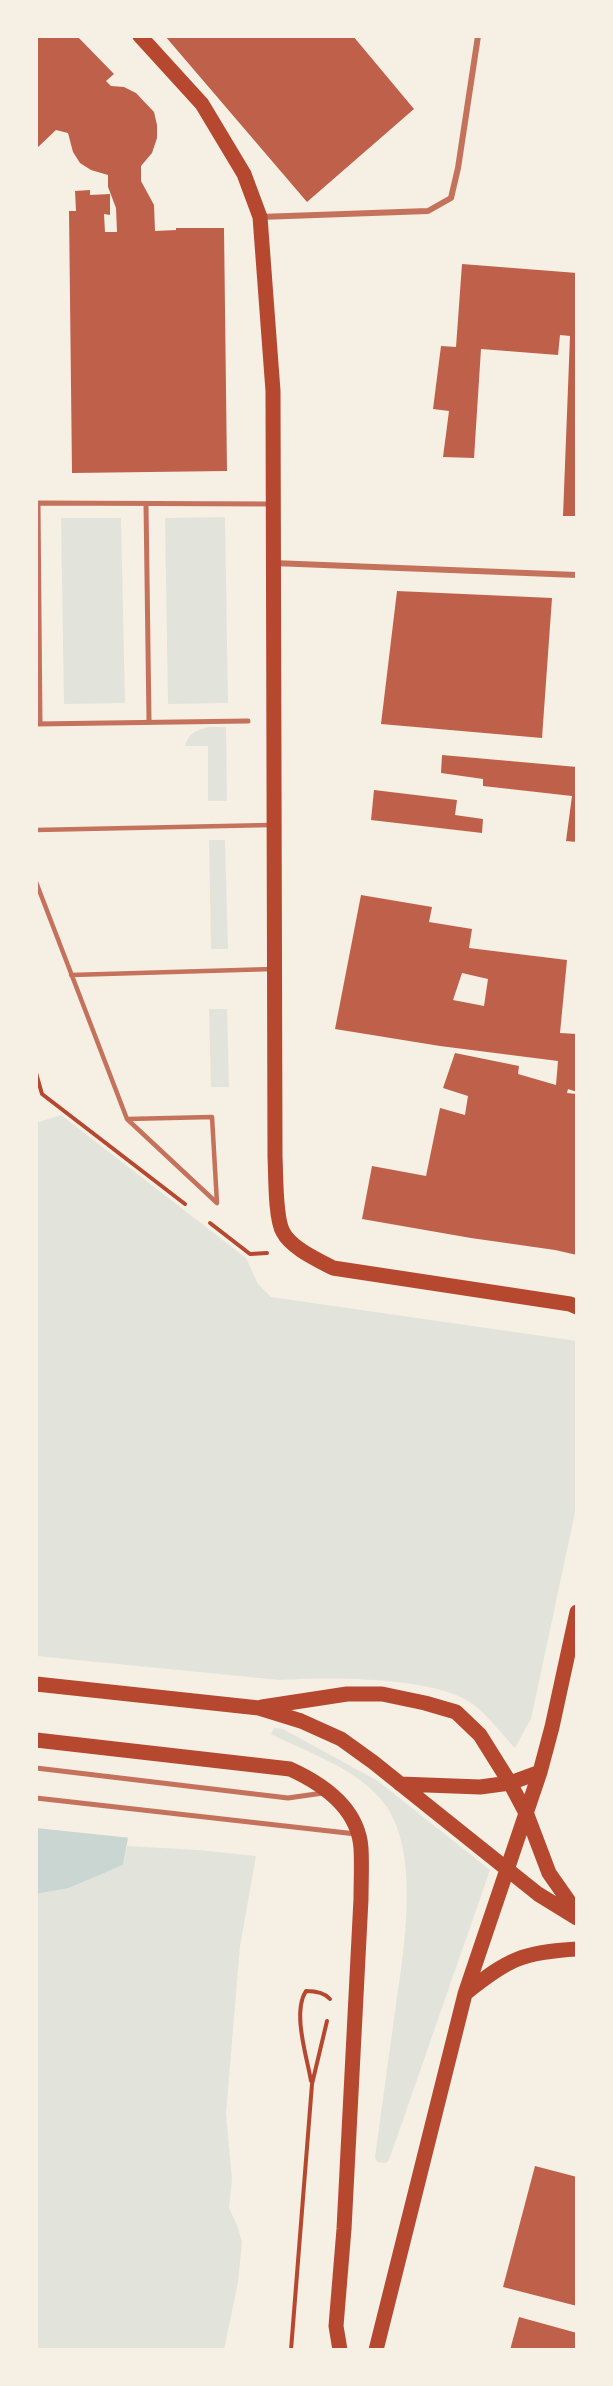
<!DOCTYPE html>
<html>
<head>
<meta charset="utf-8">
<style>
	body { margin:0 }
	#map { position:relative; width:613px; height:2386px; overflow:hidden; background:#f6efe4; font-family:"Fira Sans",sans-serif }
	canvas { display:block }
	.frame { position:absolute; inset:0; border:38px solid #f6efe4; pointer-events:none }
</style>
</head>
<body>
<div id="map">
<canvas width="613" height="2386"></canvas>
<div class="frame"></div>
</div>
<script>
const ctx = document.querySelector('canvas').getContext('2d');
ctx.lineJoin = 'round';
function paint(path, color) { ctx.fillStyle = color; ctx.fill(path, 'evenodd'); }
function trace(path, color, width, dash) { ctx.strokeStyle = color; ctx.lineWidth = width; ctx.lineCap = dash ? 'butt' : 'round'; ctx.setLineDash(dash || []); ctx.stroke(path); }
const green = new Path2D(`
	M225,517L228,703L168,704L165,518Z
	M61,518H121L125,703L64,704Z
	M210,727H226L227,801H208V746H185C189,732 197,730 210,727Z
	M209,840H225L228,949H211Z
	M209,1009H227L229,1087H211Z
	M61,1115L246,1258L258,1284L271,1297L577,1341V1503L531,1719L515,1748C502,1734 489,1717 474,1705C437,1676 327,1677 280,1680L36,1656V1123Z
	M274,1728L283,1729L378,1781L490,1870L389,2160L386,2163L377,2162L375,2157C381,2113 387,2070 393,2026C401,1966 423,1859 386,1806C360,1769 310,1754 271,1734Z
	M127,1846L199,1850L256,1856L240,1946L226,2114L232,2179L229,2208L237,2225L242,2242L238,2282L224,2350H36V1894L69,1888L123,1865Z`);
const water = new Path2D(`
	M36,1695L132,1816L123,1865L69,1888L36,1894Z`);
const pier = new Path2D(`
	M36,1692L93,1727L120,1772L135,1816L131,1838L36,1828Z`);
const building = new Path2D(`
	M36,36H77L114,74L106,81L111,86L124,87L136,93L154,112L157,125V138L152,153L141,166V181L154,205L155,231L176,230V228H224L227,471L72,473L69,211H76L75,191L90,190V195L110,194V215L104,214L105,232H117L116,208L108,187V175L91,170L80,163L73,152L68,133L56,130L36,149Z
	M165,36H353L414,109L307,202Z
	M462,264L577,273V516H563L570,336L560,335L558,355L481,349L474,458L443,457L449,411L433,409L441,346L456,347Z
	M397,591L552,598L542,738L381,724Z
	M442,755L577,767V842L566,841L572,796L483,786V779L441,773Z
	M374,790L457,800L455,815L483,819L482,833L371,820Z
	M361,895L432,907L429,922L472,929L469,948L567,960L560,1033L577,1034V1092L568,1089L567,1093L577,1094V1255L555,1250L471,1238L362,1219L372,1166L426,1176L440,1108L465,1115L468,1096L443,1088L455,1053L519,1066L518,1074L556,1085L558,1061L440,1046L335,1029ZM462,973L488,979L484,1006L453,1000Z
	M535,2166L577,2177V2306L503,2287Z
	M519,2317L577,2333V2350H510Z`);
const path = new Path2D(`
	M36,1073L42,1094L185,1204
	M210,1223L250,1254L267,1253
	M311,2081C307,2057 292,2012 306,1991C315,1991 324,1992 330,1999
	M291,2350L312,2084L327,2021`);
const service = new Path2D(`
	M36,830L271,825
	M36,882L127,1119L217,1203L212,1117L127,1119
	M71,975L273,969`);
const pedestrian = new Path2D(`
	M36,503L271,504
	M38,504L40,724
	M146,504L149,721
	M36,724L248,721
	M36,1768L288,1798L323,1793
	M36,1798L356,1834`);
const minor = new Path2D(`
	M260,217L428,211L451,198L458,168L478,36
	M273,563L577,575`);
const primary = new Path2D(`
	M140,36L202,104L244,174L260,217L273,391L275,1157C276,1175 275,1218 283,1232C291,1248 318,1260 333,1268L570,1304L577,1307
	M36,1684L259,1708L301,1721L341,1739L373,1762L538,1894L577,1918
	M262,1707L347,1694H382L425,1703L456,1712L480,1735L510,1783L527,1815L549,1873L577,1913
	M36,1740L290,1769C323,1784 358,1808 361,1848C362,1865 361,1882 361,1899L344,2229L336,2326L340,2350
	M400,1784L480,1787L510,1783L540,1772
	M466,1993C508,1959 523,1952 577,1949
	M376,2350L465,1994L540,1772L552,1727L577,1612`);
paint(green, '#e2e4dc');
paint(water, '#c9d6d2');
paint(pier, '#f6efe4');
paint(building, '#bf614a');
trace(path, '#b5482f', 4);
trace(service, '#c5725c', 4.5);
trace(pedestrian, '#c5725c', 5);
trace(minor, '#c5725c', 6);
trace(primary, '#b5482f', 15);
</script>
</body>
</html>
